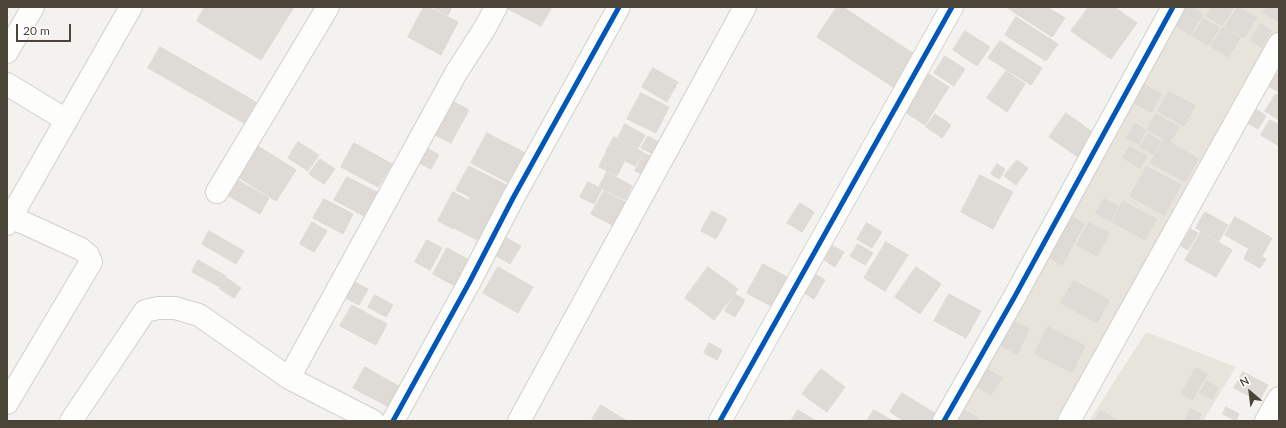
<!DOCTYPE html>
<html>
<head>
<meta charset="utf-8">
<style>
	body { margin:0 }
	#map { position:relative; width:1286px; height:428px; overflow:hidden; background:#f4f2ee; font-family:Lato,sans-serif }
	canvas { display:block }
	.frame { position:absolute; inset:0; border:8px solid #4b4439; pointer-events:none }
	.north { position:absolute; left:1230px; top:372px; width:40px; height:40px; -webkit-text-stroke:3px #fff; paint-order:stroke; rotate:332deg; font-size:11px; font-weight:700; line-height:16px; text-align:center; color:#4b4439 }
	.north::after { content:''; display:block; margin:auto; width:14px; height:18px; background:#4b4439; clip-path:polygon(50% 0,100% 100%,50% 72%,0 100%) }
	.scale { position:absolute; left:16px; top:24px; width:55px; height:18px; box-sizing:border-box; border:2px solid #4b4439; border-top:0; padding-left:5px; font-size:12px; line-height:14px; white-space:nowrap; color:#4b4439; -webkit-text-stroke:3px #fff; paint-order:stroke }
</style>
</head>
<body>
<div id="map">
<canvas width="1286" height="428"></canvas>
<div class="frame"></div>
<div class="north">N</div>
<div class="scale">20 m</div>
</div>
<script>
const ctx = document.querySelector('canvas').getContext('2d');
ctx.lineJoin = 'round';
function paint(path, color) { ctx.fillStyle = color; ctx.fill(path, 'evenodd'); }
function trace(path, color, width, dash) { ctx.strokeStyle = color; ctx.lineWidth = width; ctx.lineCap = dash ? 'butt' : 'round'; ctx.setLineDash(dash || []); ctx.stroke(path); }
const residential = new Path2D(`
	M1184,7H1279V36L1060,421H950Z
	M1146,332L1236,367L1203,421H1089Z`);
const building = new Path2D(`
	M205,7H294L261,60L197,21Z
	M424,7H428L458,22L441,55L408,37Z
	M432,7H452L448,15Z
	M507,7H552L541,26L506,8Z
	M837,7H843L917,56L896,89L817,37Z
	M1010,7H1047L1065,18L1052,37L1009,9Z
	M1089,7H1114L1137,23L1111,59L1071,31Z
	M1186,7H1191L1203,14L1190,35L1175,25Z
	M1212,7H1234L1222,25L1206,16Z
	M1238,7L1257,18L1244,38L1225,27Z
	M1267,7H1279V22L1263,12Z
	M1016,17L1058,44L1046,61L1005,35Z
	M1204,19L1219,28L1208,45L1193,36Z
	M1261,24L1271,31L1261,47L1251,40Z
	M1223,28L1240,38L1228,57L1211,46Z
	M965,31L990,47L977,66L953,50Z
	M1000,41L1042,68L1031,85L988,58Z
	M160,47L256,102L244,123L148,68Z
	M945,56L965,69L954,86L934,73Z
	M653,68L678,82L667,102L642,87Z
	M924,71L949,87L925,125L899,108Z
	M1006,71L1025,84L1007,112L987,98Z
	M1272,71L1279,75V92L1264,84Z
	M1143,84L1161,94L1151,112L1133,102Z
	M1169,92L1195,106L1184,126L1158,111Z
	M641,93L669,107L656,133L627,119Z
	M1276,94L1279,96V120L1265,111Z
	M447,98L469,110L451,143L429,132Z
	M1254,108L1266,116L1258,129L1246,122Z
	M1066,113L1098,136L1081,159L1049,137Z
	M935,114L951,125L942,138L926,127Z
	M1156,114L1179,127L1170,142L1148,130Z
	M1270,120L1279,125V146L1261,135Z
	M625,124L645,135L638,148L618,138Z
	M1135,124L1146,130L1138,144L1127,138Z
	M487,133L527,154L511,184L471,163Z
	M1148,134L1160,141L1153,154L1140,147Z
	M648,136L660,143L653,154L641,148Z
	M614,137L643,152L635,166L606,152Z
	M1164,139L1198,159L1185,182L1151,163Z
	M250,141L296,170L276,201L230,172Z
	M298,142L319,155L308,171L288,158Z
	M354,143L392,164L378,187L341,167Z
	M1130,147L1147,156L1140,168L1123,158Z
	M427,148L439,155L431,169L419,163Z
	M606,153L624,162L617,176L599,167Z
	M644,153L653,157L644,175L635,171Z
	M320,159L335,169L324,184L309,174Z
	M1017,160L1028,168L1016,185L1004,176Z
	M997,164L1005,169L999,179L991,174Z
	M469,166L508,186L495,210L456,190Z
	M1147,167L1181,185L1164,215L1130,196Z
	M607,172L632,186L625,200L599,187Z
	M980,175L1013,192L993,229L961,212Z
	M231,176L269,198L260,214L222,192Z
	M347,177L377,192L364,216L334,200Z
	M588,182L602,189L594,204L580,197Z
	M604,191L627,203L614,226L591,214Z
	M453,192L468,200L453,229L438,221Z
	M470,198L497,212L481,242L454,228Z
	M324,199L353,214L343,234L313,218Z
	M1104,199L1118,206L1110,221L1096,213Z
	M1123,202L1156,219L1145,240L1112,222Z
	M800,203L814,212L802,232L787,223Z
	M712,211L727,219L716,239L701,231Z
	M1205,212L1228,225L1219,241L1196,228Z
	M1072,217L1084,224L1062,265L1050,258Z
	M1235,217L1272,238L1262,256L1225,235Z
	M312,222L327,231L314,252L300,244Z
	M867,223L882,232L872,248L857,239Z
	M1089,223L1109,233L1097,256L1077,245Z
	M1191,229L1198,233L1188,250L1181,246Z
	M209,231L244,251L236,264L202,244Z
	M1201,232L1232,250L1216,277L1185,260Z
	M501,235L521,246L510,264L490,252Z
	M427,240L442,248L430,270L415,262Z
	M826,242L844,252L835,267L818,256Z
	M886,242L908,255L885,291L864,278Z
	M858,244L873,253L865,265L850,256Z
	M447,248L469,260L455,286L433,274Z
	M1249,249L1266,259L1260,268L1244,259Z
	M198,260L226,276L220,287L192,272Z
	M763,264L787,277L771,306L747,293Z
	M498,267L533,287L518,313L483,293Z
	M708,267L738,289L714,320L685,298Z
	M916,267L941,284L920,314L895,297Z
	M812,272L825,280L814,299L801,291Z
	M227,278L241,288L234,298L220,289Z
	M349,279L368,289L359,305L340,295Z
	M1074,281L1109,300L1097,323L1061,303Z
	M735,294L745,300L735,317L725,311Z
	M949,294L981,311L966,338L934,321Z
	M375,295L393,305L386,317L368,307Z
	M352,305L387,324L376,345L340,326Z
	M1007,318L1029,329L1017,354L994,342Z
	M1048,327L1085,346L1072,372L1035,354Z
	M709,343L722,350L717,360L704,353Z
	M365,367L404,389L393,409L353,388Z
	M985,368L1002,378L991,395L974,385Z
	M1196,368L1207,374L1192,400L1182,394Z
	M821,369L845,387L827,412L802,394Z
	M1243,372L1268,385L1259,401L1234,388Z
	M1207,381L1218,388L1212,399L1200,393Z
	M902,393L936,414L932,421H904L890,412Z
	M601,405L627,421H596L592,419Z
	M958,407L978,418L976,421H950Z
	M1226,407L1239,414L1236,421L1223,414Z
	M1191,409L1201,414L1197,421H1188L1185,420Z
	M798,410L816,421H791Z
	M874,410L893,421H867Z
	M1101,411L1119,421H1095Z`);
const minor = new Path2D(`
	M7,52L33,7
	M7,84L66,120
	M217,192L328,7
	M7,224L131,7
	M289,378L456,73L485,28L496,7
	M7,403L91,262L88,255L81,249L11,217
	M71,421L145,311L158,308H175L199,315L289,378L373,421
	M393,421L469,283L513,198L619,7
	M519,421L745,7
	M720,421L952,7
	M944,421L1015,296L1173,7
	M1069,421L1279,44
	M1266,421L1279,398`);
const cycleway = new Path2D(`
	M393,421L469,283L513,198L619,7
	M720,421L952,7
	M944,421L1015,296L1173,7`);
paint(residential, '#e7e4dc');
paint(building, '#dedbd6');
trace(building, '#dcd9d4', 1);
trace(minor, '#d2d0cb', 24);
trace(minor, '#fdfdfc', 22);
trace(cycleway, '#0057b8', 5);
</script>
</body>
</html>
